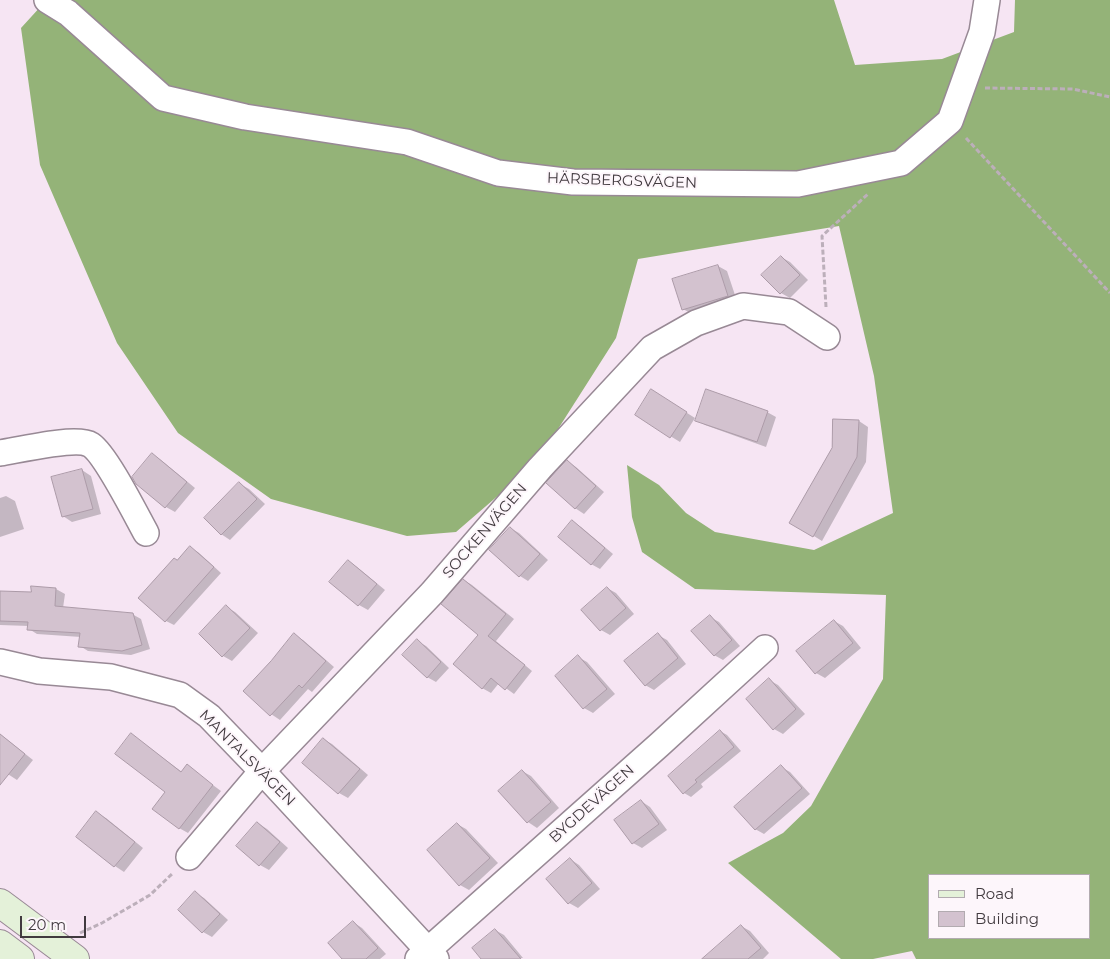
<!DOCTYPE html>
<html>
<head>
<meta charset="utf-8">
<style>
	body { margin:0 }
	#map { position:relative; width:1110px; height:959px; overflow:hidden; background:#f6e5f3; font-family:Montserrat,sans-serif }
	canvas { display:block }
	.legend { position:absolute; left:928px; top:874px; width:162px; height:65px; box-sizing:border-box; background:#fdf6fb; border:1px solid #b2abb0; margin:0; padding:6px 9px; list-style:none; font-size:15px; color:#413a3f }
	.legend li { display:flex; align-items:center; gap:10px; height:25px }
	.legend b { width:25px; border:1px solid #b2abb0 }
	.scale { position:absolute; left:20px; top:916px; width:66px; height:22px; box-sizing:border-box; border:2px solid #413a3f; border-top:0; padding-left:6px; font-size:15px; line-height:18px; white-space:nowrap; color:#413a3f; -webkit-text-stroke:4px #fdf6fb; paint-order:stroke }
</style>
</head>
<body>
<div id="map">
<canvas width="1110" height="959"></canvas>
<ul class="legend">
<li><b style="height:6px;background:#e4f1d9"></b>Road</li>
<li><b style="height:14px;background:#d3c2cf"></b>Building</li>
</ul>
<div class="scale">20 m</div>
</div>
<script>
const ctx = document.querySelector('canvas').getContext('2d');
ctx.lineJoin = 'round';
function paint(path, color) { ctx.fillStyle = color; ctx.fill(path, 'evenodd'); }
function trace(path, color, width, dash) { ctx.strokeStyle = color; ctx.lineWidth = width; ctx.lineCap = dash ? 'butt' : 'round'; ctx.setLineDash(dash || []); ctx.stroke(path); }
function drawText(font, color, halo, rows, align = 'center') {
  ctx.font = font + ' Montserrat,sans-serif'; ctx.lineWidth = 4; ctx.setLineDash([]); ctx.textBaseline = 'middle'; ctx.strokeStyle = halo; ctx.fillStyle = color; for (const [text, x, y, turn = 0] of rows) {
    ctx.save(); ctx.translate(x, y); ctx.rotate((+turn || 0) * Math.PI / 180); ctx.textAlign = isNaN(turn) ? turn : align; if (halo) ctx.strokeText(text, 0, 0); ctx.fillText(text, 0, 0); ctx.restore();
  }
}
const forest = new Path2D(`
	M44,0H834L855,65L942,59L1014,32L1015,0H1110V959H916L912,951L873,959H841L728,863L783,833L811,806L883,679L886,595L695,589L642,552L632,517L627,465L659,485L686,513L715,532L814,550L893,513L874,376L839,226L638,259L616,338L537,462L456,532L407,536L271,499L178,433L117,343L40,165L21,28L42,5ZM929,875H1089V938H929Z`);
const shadow = new Path2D(`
	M781,257L790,262L808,280L790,298L781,293Z
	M718,266L727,271L737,301L692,314L683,309Z
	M660,396L695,418L680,442L636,415Z
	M767,412L776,417L766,447L705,425L697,420Z
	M859,421L868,427L866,462L822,541L791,522Z
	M152,454L161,460L195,488L175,512L166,507L137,483Z
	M567,461L576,467L604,492L584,514L575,508Z
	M82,470L91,476L101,514L72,522L63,516Z
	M240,484L249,489L265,504L230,540L221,534Z
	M6,496L15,501L24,529L0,537V498Z
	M572,522L581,527L613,554L600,569L591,564Z
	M510,528L519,533L548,560L528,581L520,576Z
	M190,548L198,552L221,573L174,625L166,621L140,598Z
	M348,561L357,567L385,590L368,610L359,605Z
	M464,580L472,585L514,619L496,641L532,671L514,694L499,683L491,693L482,688L480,634Z
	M32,587L56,589L65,594L63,608L132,614L141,619L150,649L131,655L88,651L80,646L81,637L37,634L29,629V626L0,625V592L32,593Z
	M607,588L616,593L634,614L610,635L601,630Z
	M226,607L235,612L258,633L232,661L223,656Z
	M710,617L719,622L740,646L723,660L714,655Z
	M834,621L843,626L861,648L825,678L816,673Z
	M294,635L303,640L334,667L312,692L308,689L280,720L271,714Z
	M658,635L667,640L686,664L654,690L645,685Z
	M417,641L426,646L449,668L436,682L427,677Z
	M578,657L587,662L615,694L593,713L584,708Z
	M769,680L778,685L805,714L783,734L774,729Z
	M720,731L727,735L741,751L701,784L703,787L691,797L684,793Z
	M0,734L33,760L17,780L0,769Z
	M132,735L182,772L187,766L221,791L188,833L179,828L167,792Z
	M323,739L332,744L368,775L348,798L339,793L303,762Z
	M781,767L790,772L810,794L764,834L755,829Z
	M522,771L531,776L559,808L537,828L528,822L500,791Z
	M641,801L650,807L667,830L642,848L633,843Z
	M97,813L106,818L143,848L124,872L115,866L78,836Z
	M258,823L267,829L288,848L269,870L260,865Z
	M457,824L466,829L498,863L469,890L460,885Z
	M570,859L579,865L600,889L578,908L569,903Z
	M195,893L204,898L228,920L212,937L203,932Z
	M353,922L362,928L386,954L380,959H344Z
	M741,926L750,931L769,953L763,959H704Z
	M495,930L504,935L523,958L483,959Z`);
const building = new Path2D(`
	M781,256L800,275L780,294L761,275Z
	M718,265L728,296L682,310L672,279Z
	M651,389L687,412L670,438L635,415Z
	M706,389L768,411L757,442L695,421Z
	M833,419L859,420L857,457L813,537L789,523L832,448Z
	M152,453L187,482L165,508L136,484L132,477Z
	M567,460L596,486L575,509L546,483Z
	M82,469L93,509L62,517L51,477Z
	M239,482L257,499L221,535L204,518Z
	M572,520L605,548L591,565L558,537Z
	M510,527L540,554L519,577L489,550Z
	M190,546L214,567L165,622L138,598L174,558L177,560Z
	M348,560L377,584L358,606L329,582Z
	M463,579L506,614L488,636L525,665L505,690L491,678L482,689L453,664L478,635L441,604Z
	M31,586L56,588L55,606L133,613L142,645L122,651L78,647L80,633L27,630L28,622L0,621V591L31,592Z
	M607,587L626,608L600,631L581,610Z
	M226,605L250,628L222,657L199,634Z
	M710,615L732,640L714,656L691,631Z
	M834,620L853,643L815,674L796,651Z
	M294,633L326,661L302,688L299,685L270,716L243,691L271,661Z
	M658,633L678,658L645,686L624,661Z
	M417,639L441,662L427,678L402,655Z
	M578,655L607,689L583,709L555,676Z
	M769,678L796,709L773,730L746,699Z
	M720,730L734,747L695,780L697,782L683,794L668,776Z
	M131,733L181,772L187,764L213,785L179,829L152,809L165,792L115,754Z
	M0,734L25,754L0,785Z
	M323,738L360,769L338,794L302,763Z
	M781,765L802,788L755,830L734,807Z
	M522,770L551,802L527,823L498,791Z
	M641,800L659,824L632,844L614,820Z
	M96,811L135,842L114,867L76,837Z
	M257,822L280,842L259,866L236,846Z
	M457,823L490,858L459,886L427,850Z
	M570,858L592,883L568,904L546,879Z
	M195,891L220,914L202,933L178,910Z
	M353,921L378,948L366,959H342L328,943Z
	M741,925L761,948L748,959H702Z
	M495,929L521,959H481L472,948Z`);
const path = new Path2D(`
	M985,88L1073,89L1110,97
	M966,138L1110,293
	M826,307L822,236L868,194
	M80,933L102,923L150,895L173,873`);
const minor = new Path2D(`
	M47,0L68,13L163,98L245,117L407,142L498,173L573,182L798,184L901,163L950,121L982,32L987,0
	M0,453C19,450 77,436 91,445C106,455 136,515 146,533
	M0,662L39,671L111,677L180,695L209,716L262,771L436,959
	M189,857L262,771L432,593L540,468L652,348L696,323L743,306L789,312L827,337
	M418,959L659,745L765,648`);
const secondary = new Path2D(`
	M0,903L75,959
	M0,944L20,959`);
const streetNames = [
	["HÄRSBERGSVÄGEN",622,181,2],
	["SOCKENVÄGEN",485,531,-49],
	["MANTALSVÄGEN",247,758,45],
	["BYGDEVÄGEN",592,804,-42]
];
paint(forest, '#94b378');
paint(shadow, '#0003');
paint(building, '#d3c2cf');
trace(building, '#ac9ba8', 1);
trace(minor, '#988995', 28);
trace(secondary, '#988995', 30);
trace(path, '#bcafba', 3, [5, 2.5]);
trace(minor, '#fff', 25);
trace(secondary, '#e4f1d9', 28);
drawText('15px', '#413a3f', '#fdf6fb', streetNames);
</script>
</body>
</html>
